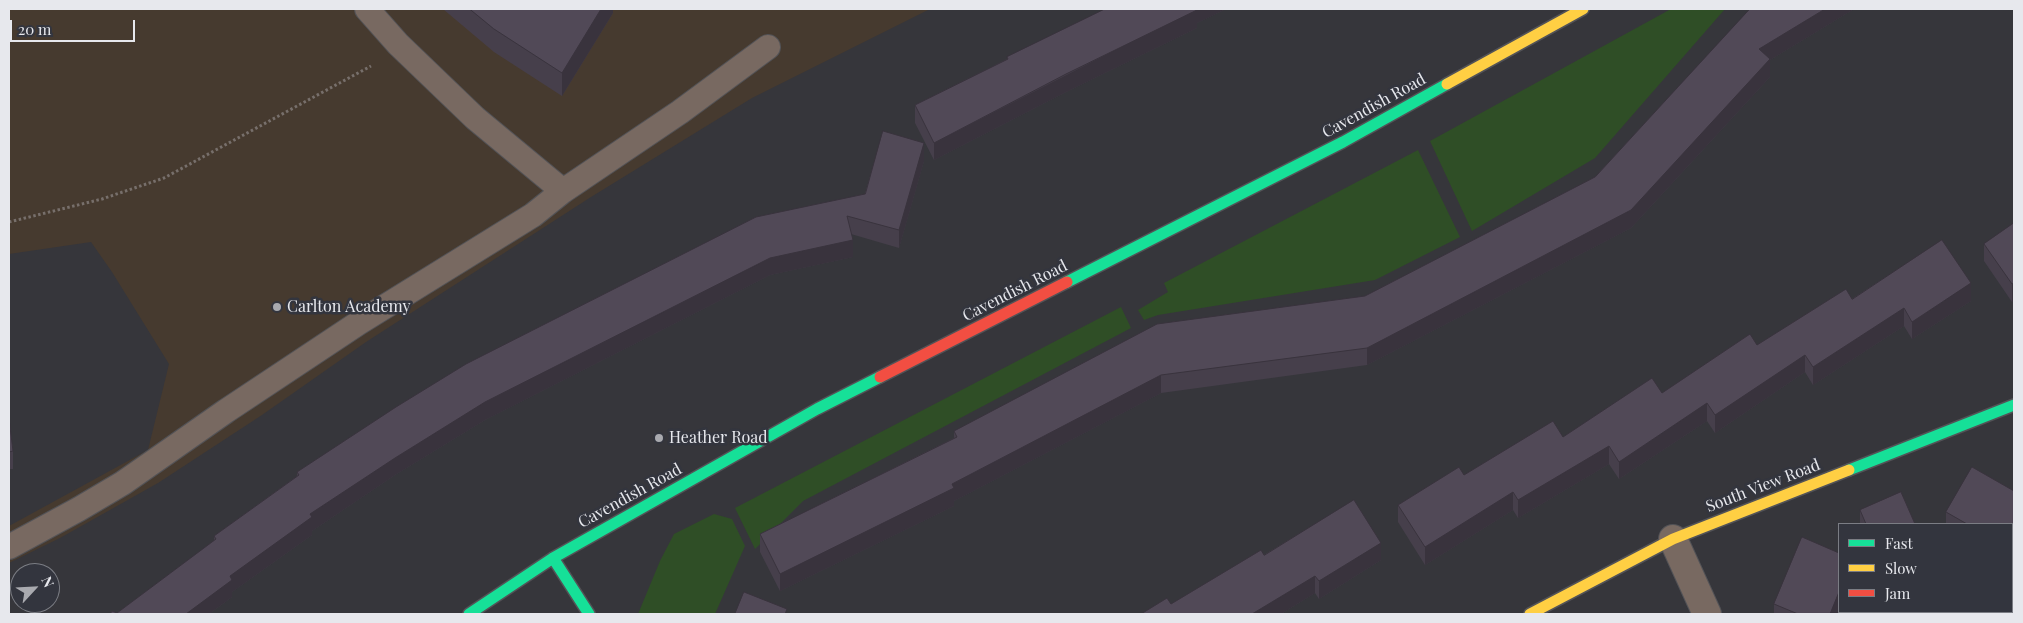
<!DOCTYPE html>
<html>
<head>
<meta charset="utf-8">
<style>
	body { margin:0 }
	#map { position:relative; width:2023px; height:623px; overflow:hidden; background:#36363b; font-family:"Playfair Display",serif }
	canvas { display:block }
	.frame { position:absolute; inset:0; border:10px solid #e7e8ed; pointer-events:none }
	.legend { position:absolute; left:1838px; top:523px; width:175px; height:90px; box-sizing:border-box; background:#33353e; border:1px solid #7b7d84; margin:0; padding:6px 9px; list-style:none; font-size:15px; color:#e7e8ed }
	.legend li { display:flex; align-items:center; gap:10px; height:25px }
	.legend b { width:25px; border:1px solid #7b7d84 }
	.north { position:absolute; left:10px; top:563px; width:50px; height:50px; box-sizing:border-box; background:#33353e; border:1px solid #7b7d84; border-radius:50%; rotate:65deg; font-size:14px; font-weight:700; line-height:20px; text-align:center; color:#e7e8ed }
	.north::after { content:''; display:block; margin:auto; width:18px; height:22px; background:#a9aaaf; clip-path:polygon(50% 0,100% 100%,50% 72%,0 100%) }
	.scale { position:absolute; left:10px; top:20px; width:125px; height:22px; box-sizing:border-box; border:2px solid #e7e8ed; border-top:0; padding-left:6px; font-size:15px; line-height:18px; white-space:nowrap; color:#e7e8ed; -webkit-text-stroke:4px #33353e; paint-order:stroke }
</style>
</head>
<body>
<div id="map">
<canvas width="2023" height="623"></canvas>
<div class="frame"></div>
<ul class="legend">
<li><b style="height:6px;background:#16e098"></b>Fast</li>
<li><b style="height:6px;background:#ffcf43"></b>Slow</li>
<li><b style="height:6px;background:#f24e42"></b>Jam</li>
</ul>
<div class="north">N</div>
<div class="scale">20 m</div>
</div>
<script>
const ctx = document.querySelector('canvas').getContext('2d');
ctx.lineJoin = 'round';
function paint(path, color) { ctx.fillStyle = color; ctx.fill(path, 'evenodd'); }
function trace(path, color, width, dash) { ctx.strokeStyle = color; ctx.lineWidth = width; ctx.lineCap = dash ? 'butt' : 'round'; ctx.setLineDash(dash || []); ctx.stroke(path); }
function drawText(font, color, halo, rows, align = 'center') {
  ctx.font = font + ' "Playfair Display",serif'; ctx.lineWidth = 5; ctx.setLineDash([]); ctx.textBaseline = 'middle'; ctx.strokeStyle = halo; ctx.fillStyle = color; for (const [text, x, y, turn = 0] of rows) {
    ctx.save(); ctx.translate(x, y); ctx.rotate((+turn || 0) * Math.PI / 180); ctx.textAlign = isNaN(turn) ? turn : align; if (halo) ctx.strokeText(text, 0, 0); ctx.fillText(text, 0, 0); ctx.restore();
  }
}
const education = new Path2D(`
	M9,9H930L752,98L591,197L366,342L262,415L158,483L60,538L9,563V526L148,450L169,364L112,272L91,242L9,254Z`);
const green = new Path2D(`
	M1671,9H1725L1595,158L1472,231L1430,141Z
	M1418,150L1460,237L1375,280L1158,315L1144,320L1138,310L1168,292L1164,283Z
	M1121,307L1131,328L803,501L755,549L735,508Z
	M714,514L732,519L745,546L715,614H638L660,561L674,534Z`);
const path = new Path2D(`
	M9,222L102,199L164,178L371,66`);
const lane = new Path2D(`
	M367,9L398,44L475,118L563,191
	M9,547L79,509L123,483L226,411L360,322L533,215L563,191L680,112L768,47`);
const street = new Path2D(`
	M1673,539L1707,614`);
const fast = new Path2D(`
	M1067,282L1343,142L1447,84
	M1849,470L2014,405
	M553,558L589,614
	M469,614L553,558L817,409L880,377`);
const slow = new Path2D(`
	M1447,84L1583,9
	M1530,614L1673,539L1849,470`);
const jam = new Path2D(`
	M880,377L1067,282`);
const wall = new Path2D(`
	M443,9H613V13L562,96L494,52Z
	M1105,9H1226L1197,23V28L1066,92L934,160L915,123V105L1007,59V57Z
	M1750,9H1854L1770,60V77L1631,228L1367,365L1161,393L954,501V506L780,591L760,552V534L954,438V431L1365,296L1595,177Z
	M924,161L899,248L851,234L853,257L770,275L485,420L395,475L312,531V535L232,592V597L209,614H110L117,613L214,541V536L297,476V472L865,194Z
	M2014,223V300L2012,302L1984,261V244Z
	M1852,299L1971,301L1912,339L1904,326L1813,385L1805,372L1715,433L1707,421L1619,479L1609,464L1518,518L1513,510L1425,565L1398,522V505L1464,475L1563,437L1662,393Z
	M9,419L13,451V469H9Z
	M2014,491L2013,568L2012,567V524H1946V512Z
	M1860,510L1915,524H1860Z
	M1264,555L1381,560L1319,599L1315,593L1281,614H1141L1171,604Z
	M1774,604L1839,610L1837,614H1774Z`);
const shadedWall = new Path2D(`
	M601,9H613V13L562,96V73Z
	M1195,9H1226L1197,23V28L1066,92L934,160V143Z
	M1825,9H1854L1770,60V77L1631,228L1367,365V348L1631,210L1759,49Z
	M924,143V161L899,248V230Z
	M853,240V257L770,275L485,420L395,475L312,531V535L232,592V597L209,614H186L230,576L310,514L395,458L485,402L770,258Z
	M1971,283V301L1912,339V322Z
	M2014,283V300L2012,302V284Z
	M1904,308V326L1813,385V367Z
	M1805,355V372L1715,433V415Z
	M1161,375V393L954,501V506L780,591V574Z
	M1707,403V421L1619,479V462Z
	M1609,446V464L1518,518V500Z
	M1513,492V510L1425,565V547Z
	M1381,543V560L1319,599V581Z
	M2014,547V565L2013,568V550Z
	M1315,576V593L1281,614H1252Z
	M1839,592V610L1837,614H1830Z`);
const building = new Path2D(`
	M470,9H601L562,73L494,29Z
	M1105,9H1197V10L1066,74L934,143L915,105L1008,59L1007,57Z
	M1750,9H1825L1759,49L1770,59L1631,210L1367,348L1161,375L952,484L954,488L780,574L760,534L957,437L954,431L1157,324L1365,296L1595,177Z
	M883,131L924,143L899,230L847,216L853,240L770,258L485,402L395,458L310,514L312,517L230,576L232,580L186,614H110L112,611L117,613L216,539L214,536L299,475L297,472L396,407L466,364L756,217L865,194Z
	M2014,223V283L2012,284L1984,244Z
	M1942,240L1971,283L1912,322L1904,308L1813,367L1805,355L1715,415L1707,403L1619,462L1609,446L1518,500L1513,492L1425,547L1398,505L1459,467L1464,475L1553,421L1563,437L1652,378L1662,393L1750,334L1757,345L1846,289L1852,299Z
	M9,419L13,451L9,452Z
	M1972,467L2014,491V547L2013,550H2012V524H1967L1946,512Z
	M1901,492L1915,524H1866L1860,510Z
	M1354,500L1381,543L1319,581L1315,576L1252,614H1141L1167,598L1171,604L1261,550L1264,555Z
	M1802,537L1839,553V592L1830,614H1798L1774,604Z
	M2012,591L2014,594V614H1972L1975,612H2012Z
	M744,592L787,609L785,614H735Z`);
const markers = [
	[277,307,5,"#a9aaaf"],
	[659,438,5,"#a9aaaf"]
];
const streetNames = [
	["Cavendish Road",1374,106,-29],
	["Cavendish Road",1015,291,-27],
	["South View Road",1763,486,-21],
	["Cavendish Road",630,496,-29]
];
const poiNames = [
	["Carlton Academy",287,307],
	["Heather Road",669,438]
];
paint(education, '#463a2f');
paint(green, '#2f4e26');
trace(lane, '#535357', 26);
trace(street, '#535357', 30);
trace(fast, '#535357', 14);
trace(slow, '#535357', 14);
trace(jam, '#535357', 14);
trace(path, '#776f6b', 3, [2.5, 2.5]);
trace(lane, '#786961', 24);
trace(street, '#786961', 28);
trace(fast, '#16e098', 11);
trace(slow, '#ffcf43', 11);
trace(jam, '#f24e42', 11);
paint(wall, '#463f4b');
paint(shadedWall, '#39333d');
paint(building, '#514957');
trace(building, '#39333d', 1);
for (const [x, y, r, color] of markers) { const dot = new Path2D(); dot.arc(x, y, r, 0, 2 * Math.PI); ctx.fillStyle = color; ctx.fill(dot); trace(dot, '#33353e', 2); }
drawText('16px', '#e7e8ed', '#33353e', streetNames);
drawText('16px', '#e7e8ed', '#33353e', poiNames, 'left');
</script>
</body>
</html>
